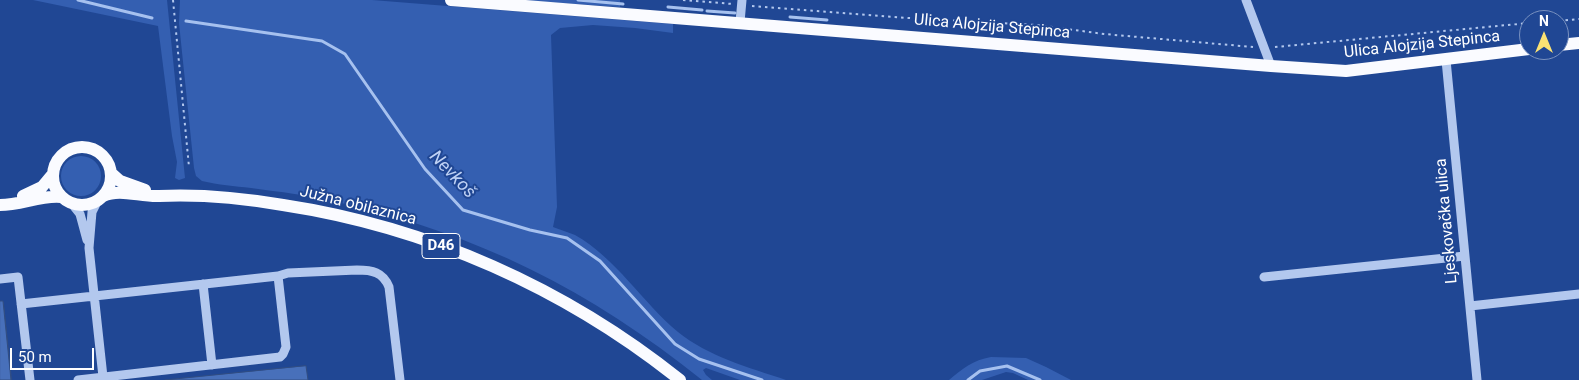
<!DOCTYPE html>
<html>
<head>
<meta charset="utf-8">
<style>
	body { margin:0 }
	#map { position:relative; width:1579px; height:380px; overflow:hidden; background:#204794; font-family:Roboto,sans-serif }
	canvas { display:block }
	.north { position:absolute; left:1519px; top:10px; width:50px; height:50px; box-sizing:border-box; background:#204794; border:1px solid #7991bf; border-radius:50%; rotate:0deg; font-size:14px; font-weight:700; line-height:20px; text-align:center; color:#fff }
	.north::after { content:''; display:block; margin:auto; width:18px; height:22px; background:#fbe273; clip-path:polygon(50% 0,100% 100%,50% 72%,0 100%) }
	.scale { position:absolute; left:10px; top:348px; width:84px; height:22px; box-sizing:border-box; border:2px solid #fff; border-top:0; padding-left:6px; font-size:15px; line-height:18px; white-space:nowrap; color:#fff; -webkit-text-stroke:4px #204794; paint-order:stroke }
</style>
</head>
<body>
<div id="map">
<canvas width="1579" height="380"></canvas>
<div class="north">N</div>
<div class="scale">50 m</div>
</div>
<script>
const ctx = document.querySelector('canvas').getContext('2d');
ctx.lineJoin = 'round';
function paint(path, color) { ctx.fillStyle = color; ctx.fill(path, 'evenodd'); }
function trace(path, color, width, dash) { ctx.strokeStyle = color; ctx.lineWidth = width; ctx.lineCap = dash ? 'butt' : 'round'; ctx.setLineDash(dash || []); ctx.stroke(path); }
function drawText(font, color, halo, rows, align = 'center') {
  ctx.font = font + ' Roboto,sans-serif'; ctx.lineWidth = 4; ctx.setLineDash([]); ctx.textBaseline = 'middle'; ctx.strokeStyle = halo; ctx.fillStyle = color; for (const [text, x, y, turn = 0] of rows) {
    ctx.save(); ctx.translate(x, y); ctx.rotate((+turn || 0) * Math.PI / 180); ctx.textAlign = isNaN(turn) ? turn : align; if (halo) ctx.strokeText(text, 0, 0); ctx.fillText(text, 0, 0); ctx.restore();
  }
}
const green = new Path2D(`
	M33,0H167L185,178L179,180L175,178L177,162L172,136L158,26Z
	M180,0H372L673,24V33L635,28L593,25L560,28L551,35L557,207L553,227C560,230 568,232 575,235C616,258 642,302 678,332C709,357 748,367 786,380H740L706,368L703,370L706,375L712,380H702C590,290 478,234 337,202C309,195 280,192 251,188C235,186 218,185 202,181L196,176L194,168L179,23Z
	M515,0H620V7Z
	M61 176a20 20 0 1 1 40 0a20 20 0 1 1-40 0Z
	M991,357L1026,358L1046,367L1071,380H1028L1013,373L1006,372L982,380H949C962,369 973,360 991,357Z`);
const stream = new Path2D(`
	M78,0L152,18
	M578,0L623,4
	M668,7L702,10
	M707,11L735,13
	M790,17L827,20
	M186,21L322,41L345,54L425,169L463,210L530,230L567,238L600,261L675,344L699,359L762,380
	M968,380L980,371L1007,366L1040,380`);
const path = new Path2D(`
	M173,0L189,167
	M683,0L733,4
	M752,6L908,18L1037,25L1104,34L1253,47
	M1559,21L1579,19
	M1275,47L1529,23`);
const minor = new Path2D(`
	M1246,0L1271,66
	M740,22L742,0
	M1446,60L1477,380
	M98,200L92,212L89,248L103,377
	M72,204L80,214L87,240
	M278,276L288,273L357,270C372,270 383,272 389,287L400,380
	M1264,277L1465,256
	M0,279L18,277L30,380
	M203,284L212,365
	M21,304L278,276L286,347L283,354L280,357L78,380
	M1470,306L1579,294`);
const major = new Path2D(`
	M451,0L1271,66L1346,71L1529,49
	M1559,45L1579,43
	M53 176a29 29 0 1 1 58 0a29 29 0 1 1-58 0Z
	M111,173L120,181L145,190
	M23,196L42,187L52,175
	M103,196C120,188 140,197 159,196C200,194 242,198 283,205C428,227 565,288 680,380
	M0,205C21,205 41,195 61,197`);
const shadedWall = new Path2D(`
	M3,301L4,304L12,380H11Z`);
const building = new Path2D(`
	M0,301H3L11,380H0Z
	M306,366L308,380H165Z`);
const shields = [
	[441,246,38]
];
const shieldNames = [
	["D46",441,246]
];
const streetNames = [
	["Ulica Alojzija Stepinca",992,27,5],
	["Ulica Alojzija Stepinca",1422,45,-6],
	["Južna obilaznica",358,206,14],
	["Ljeskovačka ulica",1447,221,-95]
];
const waterNames = [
	["Nevkoš",452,175,46]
];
paint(green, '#345fb1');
trace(stream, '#a6c1ef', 3);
trace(path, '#b3c8ee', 2, [2.5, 4]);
trace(minor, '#b3c8ee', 9);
trace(major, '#fafbff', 12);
paint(shadedWall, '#324e82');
paint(building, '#4870ba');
trace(building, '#324e82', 1);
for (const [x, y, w] of shields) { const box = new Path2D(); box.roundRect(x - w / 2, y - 12.5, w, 25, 4); ctx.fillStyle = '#204794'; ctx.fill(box); trace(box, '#fff', 1); }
drawText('bold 15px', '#fff', null, shieldNames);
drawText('16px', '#fff', '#204794', streetNames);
drawText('italic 18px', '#bfd2f5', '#204794', waterNames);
</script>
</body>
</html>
